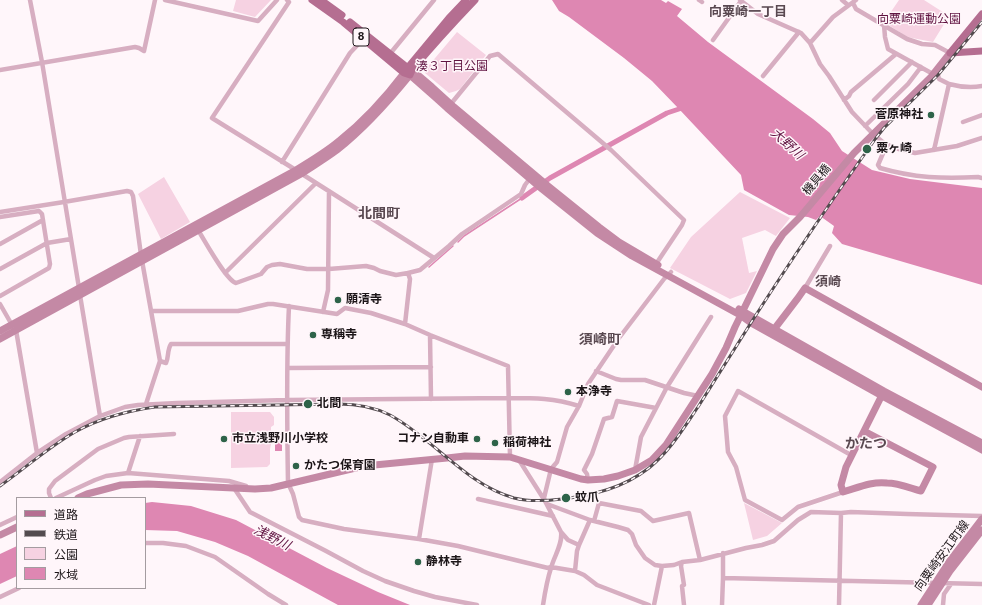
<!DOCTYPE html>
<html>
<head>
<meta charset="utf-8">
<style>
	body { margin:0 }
	#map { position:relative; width:982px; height:605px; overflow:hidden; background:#fff6fa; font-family:"IBM Plex Sans","Noto Sans JP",sans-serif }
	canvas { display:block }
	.legend { position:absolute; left:16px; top:497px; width:130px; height:92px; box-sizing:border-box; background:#fff6fa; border:1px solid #a49ca0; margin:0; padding:5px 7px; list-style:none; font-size:12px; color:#1c1518 }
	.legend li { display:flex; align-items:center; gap:8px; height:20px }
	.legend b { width:20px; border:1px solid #a49ca0 }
</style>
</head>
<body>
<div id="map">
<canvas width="982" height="605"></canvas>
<ul class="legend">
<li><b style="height:5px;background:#b56e91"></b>道路</li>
<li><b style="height:5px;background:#534b4f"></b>鉄道</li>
<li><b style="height:11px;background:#f6d2e2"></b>公園</li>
<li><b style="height:11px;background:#de87b2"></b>水域</li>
</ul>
</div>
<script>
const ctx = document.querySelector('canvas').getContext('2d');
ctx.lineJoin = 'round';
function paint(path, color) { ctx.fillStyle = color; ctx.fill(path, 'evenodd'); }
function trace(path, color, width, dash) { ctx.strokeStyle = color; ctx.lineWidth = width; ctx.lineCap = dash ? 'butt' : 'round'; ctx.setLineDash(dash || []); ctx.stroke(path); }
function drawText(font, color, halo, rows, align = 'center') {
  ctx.font = font + ' "IBM Plex Sans","Noto Sans JP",sans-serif'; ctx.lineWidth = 3; ctx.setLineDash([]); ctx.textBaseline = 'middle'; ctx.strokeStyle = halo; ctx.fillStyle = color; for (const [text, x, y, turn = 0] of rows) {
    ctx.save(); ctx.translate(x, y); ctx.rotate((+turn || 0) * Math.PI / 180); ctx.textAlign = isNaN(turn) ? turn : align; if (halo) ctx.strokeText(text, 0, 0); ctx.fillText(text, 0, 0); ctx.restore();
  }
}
const green = new Path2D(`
	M236,0H271L255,17L233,11Z
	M899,0H924L949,16L933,42L907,37L884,22Z
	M457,32L486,55L460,89L456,91L449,93L425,73V70Z
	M164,177L190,222L161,239L138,194Z
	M740,192L790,218L776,236L765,230L742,238L749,273L757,271L746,293L730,299L670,268L691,237Z
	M231,412H270L274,417V425L271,427V444L270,449V464L267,467L231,468Z
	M744,503L782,523L767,536L753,540Z`);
const water = new Path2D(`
	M552,0H661L666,3L668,1L682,9L677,16L708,42L813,119L830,133L842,151L872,170L910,179L982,188V285L842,244L832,233L834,226L820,216L816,220L808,217L789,215L744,190L741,175L679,109L652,81L624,58L569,17L559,11Z
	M275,433H282V451H275Z
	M152,502L191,506L236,520L327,568L378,592L410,605H338L248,556L215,542L177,531L145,530V503Z
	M17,546V576L0,584V554Z`);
const stream = new Path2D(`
	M458,242L464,236L522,198
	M429,267L453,246`);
const canal = new Path2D(`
	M522,198L550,178L667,113L679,109`);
const street = new Path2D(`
	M30,0L42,62L79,288
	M165,0L258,21L277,0
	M287,0L289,2L212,118L291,167L434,258
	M699,0L702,2
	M740,0L758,14L801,33L810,43L820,64L829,76L852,112L873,134L884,143L895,148L915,153L957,146L982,138
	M842,0L848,5
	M853,3L856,9L907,39L922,44L935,45L950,53
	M884,25L885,37L888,49L933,74L938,75L939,79L949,84
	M713,40L741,1
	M810,43L833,17L856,0
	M389,55L434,0
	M0,70L135,47L139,48L144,51L155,0
	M763,76L799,32
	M844,100L849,96L851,92L896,54
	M874,100L912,62
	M450,105L490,56L498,54L611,150L684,220L682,225L656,264
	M963,122L982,115
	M865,126L908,84L921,67
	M887,144L878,165L880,168C914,178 944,179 978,177L982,178
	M934,150L949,84C960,87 971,88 982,86
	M282,162L350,53L365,37
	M0,212L64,202L127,191L131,192L133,196L141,255L160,361L146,404
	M0,217L39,211L42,214L50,264L49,268L0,296
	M198,230C205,241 226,280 236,283L261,274L267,267L272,265L280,264L307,269H329L366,266L374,268L380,271L396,275L408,273L420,270L449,246L462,234L521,194L525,185L531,177
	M0,244L43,220
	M0,269L47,243L71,239
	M225,273L316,183
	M805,288L830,246
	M80,295L100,416
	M0,304L12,325
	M289,306C286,365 287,424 288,483L293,494L299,517L302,520L344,529L419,539L458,546L548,568L551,567L575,571L584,575L597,585L649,605
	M151,311H238L268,304H273L337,314L345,308L371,313L405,324L430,335L508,366L510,457
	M323,312L328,290L329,191
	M405,324L410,279L408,273
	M16,330L37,453
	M430,335L431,399
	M160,361L166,363C169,357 167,350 171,344H287
	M288,368L431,367
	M596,371L616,379L621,380H645L684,393L698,396
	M519,460L545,501L561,532L568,540L579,545L590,520L618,527L628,530L632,534L636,545L645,558L655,565L662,566L674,565L682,562L700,560L746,548L762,545L774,541L798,520L811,512L841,513L851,512L907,514L982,516
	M635,470L641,437L667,387L711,317
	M128,473L140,436
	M588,480L587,474L584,470L592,454L604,419L612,417L617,401L656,408
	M0,482L37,453L66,434L100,416L125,407L138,405L177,403L287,400L509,398C535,398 554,398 579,406
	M234,488L250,512L326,551L363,571L385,581L414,591L435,597L477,605
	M843,492L798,507L782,520L745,500L736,467L728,452L725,416L738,391L851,455
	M51,498L49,493V489L55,481L98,449L124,438L129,437L174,434
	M56,498L95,480L106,476L128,473L229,481L246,486
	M478,499L553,516
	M545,501L544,498L551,469L557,462L567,427L579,406L588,384L619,338L664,279L671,272
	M547,504L590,520
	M594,521L599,503L641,511L653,521L689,513L700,560
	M0,525L17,517
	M419,539L432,459
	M145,543H163L186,546L215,557L268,594L286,605
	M723,553V578L982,584
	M682,562L681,566L684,585L682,586L684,605
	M575,571L577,551L579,545
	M0,597L19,588
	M543,605C545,592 547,580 551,568C554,556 563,544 561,532
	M654,605L662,566
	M722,605L723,578
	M839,605L841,513
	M943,605L944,594L951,584`);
const secondary = new Path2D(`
	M412,70L432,87L454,107L548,186L599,227L619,242L658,265
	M739,309L884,391L982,443
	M0,331L296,170C311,161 326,152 339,141C364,121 385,98 404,73
	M772,332L798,298L805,288L982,387
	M0,339L301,174C313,166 325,159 337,150C365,128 388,102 410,75L435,97L447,108L542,189L597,233L632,256L740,315L751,323L882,396L982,450
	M864,431L933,467L921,491C910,488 898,483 887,483C872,481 857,488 843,492L841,485L846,467L883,393
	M78,498L87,494L121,485L148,484L255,489L271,488L364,466L447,458L465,456L510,457L581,479L588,480L604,479L618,476L635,470L652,460L666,445L712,374L726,348L735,327L773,249L783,234L800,217L854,153L931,77L950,53
	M0,535L17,527
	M921,605L949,562L982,519
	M928,605L950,571L982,530`);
const primary = new Path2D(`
	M312,0L343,22L404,73L410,75L412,70C432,46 453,23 475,0
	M321,0L342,15
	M350,22L408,68L412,70
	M950,53L982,14
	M950,53L982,51
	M405,71L449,18L466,0`);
const rail = new Path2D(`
	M0,486C25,468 49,447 75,432C100,418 127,411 155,407L339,404C357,404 374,407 390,415C434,439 465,484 514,498C530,502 546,501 562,499C594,495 623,488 649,468C670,451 683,429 698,407C717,377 735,348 754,318C793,257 834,197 876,138L884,128L938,75L982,22`);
const markers = [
	[931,115,4,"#2e6349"],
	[867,149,5,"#2e6349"],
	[338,300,4,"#2e6349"],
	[313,335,4,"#2e6349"],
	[568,392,4,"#2e6349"],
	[308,404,5,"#2e6349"],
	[224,439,4,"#2e6349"],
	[477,439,4,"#2e6349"],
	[495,443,4,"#2e6349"],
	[296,466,4,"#2e6349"],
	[566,498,5,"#2e6349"],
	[418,562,4,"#2e6349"]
];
const shields = [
	[361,37,16]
];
const shieldNames = [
	["8",361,37]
];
const parkNames = [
	["向粟崎運動公園",919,20],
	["湊３丁目公園",452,67]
];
const poiNames = [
	["菅原神社",923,115,"right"],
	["粟ヶ崎",876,149],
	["願清寺",346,300],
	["専稱寺",321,335],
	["本浄寺",576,392],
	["北間",317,404],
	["市立浅野川小学校",232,439],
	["コナン自動車",469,439,"right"],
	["稲荷神社",503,443],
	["かたつ保育園",304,466],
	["蚊爪",575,498],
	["静林寺",426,562]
];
const streetNames = [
	["機具橋",817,180,-50],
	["向粟崎安江町線",942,556,-54]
];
const neighbourhoodNames = [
	["向粟崎一丁目",748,12],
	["須崎",828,282]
];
const waterNames = [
	["大野川",787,144,42],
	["浅野川",272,538,27]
];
const quarterNames = [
	["北間町",379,214],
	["須崎町",600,340],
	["かたつ",866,444]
];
paint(green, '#f6d2e2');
paint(water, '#de87b2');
trace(stream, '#de87b2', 1.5);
trace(canal, '#de87b2', 5);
trace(street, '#d7aec1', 4.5);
trace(secondary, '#c489a5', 7);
trace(primary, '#b56e91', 7);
trace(rail, '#534b4f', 3);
trace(rail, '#fff6fa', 1.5, [4.5]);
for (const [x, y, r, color] of markers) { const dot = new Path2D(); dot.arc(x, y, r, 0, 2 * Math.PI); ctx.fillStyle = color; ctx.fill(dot); trace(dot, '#fff6fa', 1.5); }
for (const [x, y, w] of shields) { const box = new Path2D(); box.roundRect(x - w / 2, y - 9, w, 18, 3); ctx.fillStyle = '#fff6fa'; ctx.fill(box); trace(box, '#1c1518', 1); }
drawText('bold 11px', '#1c1518', null, shieldNames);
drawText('12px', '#601341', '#fff6fa', parkNames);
drawText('bold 12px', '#1c1518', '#fff6fa', poiNames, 'left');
drawText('12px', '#1c1518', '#fff6fa', streetNames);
drawText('bold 13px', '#5a4951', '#fff6fa', neighbourhoodNames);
drawText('italic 13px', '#601341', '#fff6fa', waterNames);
drawText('bold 14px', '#5a4951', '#fff6fa', quarterNames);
</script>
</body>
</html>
